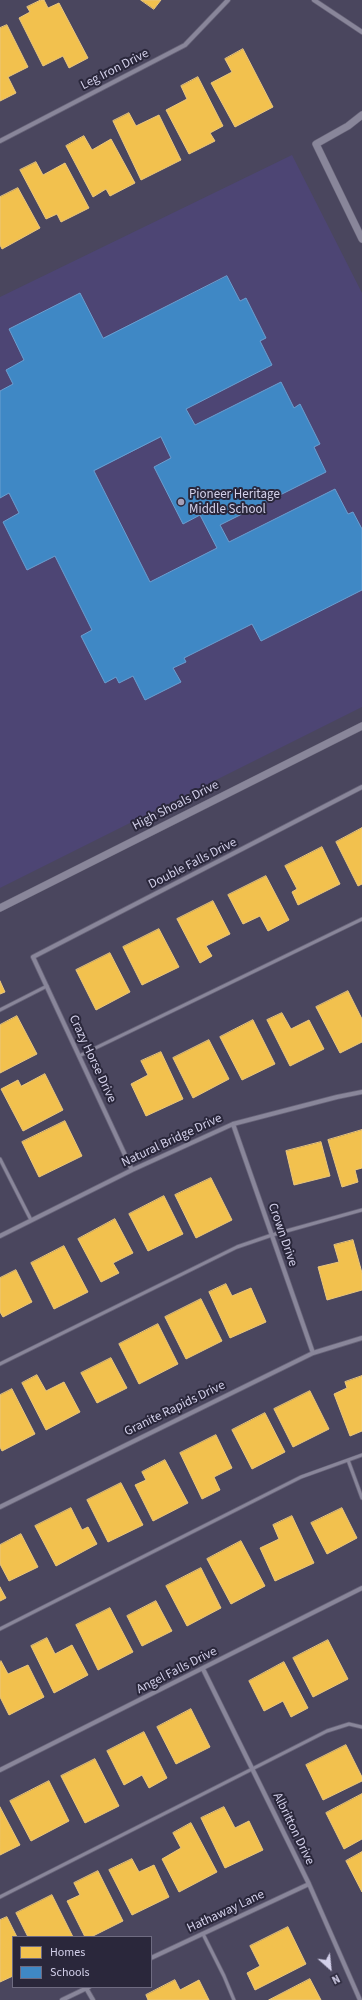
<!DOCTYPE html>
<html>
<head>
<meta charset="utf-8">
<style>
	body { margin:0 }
	#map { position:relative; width:362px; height:2000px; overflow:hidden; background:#4a465e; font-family:"Source Sans 3",sans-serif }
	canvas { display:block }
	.legend { position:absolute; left:12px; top:1936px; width:140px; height:52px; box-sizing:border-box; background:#2a273b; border:1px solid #6e6b81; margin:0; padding:5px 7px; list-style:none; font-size:12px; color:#d3d0ea }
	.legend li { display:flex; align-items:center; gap:8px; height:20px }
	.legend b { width:20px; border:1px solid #6e6b81 }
	.north { position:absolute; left:310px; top:1948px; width:40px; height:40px; -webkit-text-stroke:3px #2a273b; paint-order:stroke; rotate:153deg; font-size:11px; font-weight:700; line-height:16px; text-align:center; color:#d3d0ea }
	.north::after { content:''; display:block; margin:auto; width:14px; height:18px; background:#d3d0ea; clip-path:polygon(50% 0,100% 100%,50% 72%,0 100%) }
</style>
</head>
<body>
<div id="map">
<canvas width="362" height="2000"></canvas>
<ul class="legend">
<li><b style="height:11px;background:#f2c14e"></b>Homes</li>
<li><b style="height:11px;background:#3f88c5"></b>Schools</li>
</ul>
<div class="north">N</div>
</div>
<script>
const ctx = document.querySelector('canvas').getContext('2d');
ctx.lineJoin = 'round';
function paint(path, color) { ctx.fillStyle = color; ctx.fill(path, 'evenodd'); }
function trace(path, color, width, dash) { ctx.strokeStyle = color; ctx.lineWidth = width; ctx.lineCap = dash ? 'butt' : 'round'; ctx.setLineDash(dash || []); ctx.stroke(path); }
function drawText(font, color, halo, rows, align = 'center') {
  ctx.font = font + ' "Source Sans 3",sans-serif'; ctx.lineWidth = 4; ctx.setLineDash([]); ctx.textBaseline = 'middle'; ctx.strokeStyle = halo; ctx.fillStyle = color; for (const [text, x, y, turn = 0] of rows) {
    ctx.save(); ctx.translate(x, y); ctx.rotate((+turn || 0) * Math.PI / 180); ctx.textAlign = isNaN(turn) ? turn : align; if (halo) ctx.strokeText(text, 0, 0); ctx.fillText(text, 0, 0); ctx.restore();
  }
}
const built = new Path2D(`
	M292,155L362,293V707L0,888V297Z`);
const homes = new Path2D(`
	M41,0H44L48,8L59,3L88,58L69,68L63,56L43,66L19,18L30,12L27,7Z
	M141,0H161L154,9Z
	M7,25L28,67L8,77L16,93L0,101V28Z
	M243,49L273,107L235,127L211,83L232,72L225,59Z
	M198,77L223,126L210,133L215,141L189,154L166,110L187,99L181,86Z
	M129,113L136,126L159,115L181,160L141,180L113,121Z
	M84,136L92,150L111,139L135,183L110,196L106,189L93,197L66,146Z
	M36,162L43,175L65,163L89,208L61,222L57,214L46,219L20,170Z
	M18,188L40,228L2,249L0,245V197Z
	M362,828V884L358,886L336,842Z
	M322,847L340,884L298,905L292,892L297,889L285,866Z
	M266,876L289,920L268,931L260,916L243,924L228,895Z
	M213,901L230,934L206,946L212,956L200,963L177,919Z
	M159,929L179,967L142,985L123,947Z
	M110,953L130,992L96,1010L76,970Z
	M0,981L5,992L0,994Z
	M348,991L362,1019V1042L340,1053L316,1007Z
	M282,1013L291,1029L309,1020L324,1049L290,1066L267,1020Z
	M17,1016L37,1054L0,1073V1025Z
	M253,1020L275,1064L242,1080L220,1037Z
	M209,1040L229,1079L193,1098L173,1058Z
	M161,1052L183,1099L146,1116L131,1084L148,1075L141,1061Z
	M45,1074L63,1110L23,1131L1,1089L18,1080L21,1086Z
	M65,1121L82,1156L39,1177L22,1142Z
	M362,1130V1168L355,1170L358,1182L342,1187L328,1140Z
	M321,1142L330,1176L294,1185L286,1151Z
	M211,1178L232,1220L196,1238L175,1195Z
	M164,1196L183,1234L148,1251L129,1214Z
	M115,1219L133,1253L113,1263L119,1273L101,1282L78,1239Z
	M353,1240L362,1273V1290L327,1300L318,1267L339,1262L334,1245Z
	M64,1246L88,1292L54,1309L31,1263Z
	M16,1270L32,1302L3,1317L0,1312V1278Z
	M226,1284L232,1296L251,1288L266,1322L230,1338L209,1292Z
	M201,1299L222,1341L186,1359L165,1317Z
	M158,1324L178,1364L139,1384L119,1344Z
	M111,1358L127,1388L97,1403L81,1373Z
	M37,1375L46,1391L64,1382L80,1412L46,1430L22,1383Z
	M362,1376V1431L350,1436L334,1394L347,1388L345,1382Z
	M12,1389L35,1434L2,1451L0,1447V1395Z
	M310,1391L329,1429L293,1447L274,1409Z
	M265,1413L285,1452L252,1469L232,1430Z
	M216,1435L232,1468L214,1477L220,1490L202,1499L180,1453Z
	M165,1460L188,1503L153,1521L135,1485L146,1480L142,1472Z
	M121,1483L143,1525L108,1542L87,1500Z
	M71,1508L82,1530L88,1527L97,1544L56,1566L35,1526Z
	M342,1508L357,1538L327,1554L311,1523Z
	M292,1516L314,1563L275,1581L260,1548L279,1539L273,1525Z
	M21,1534L38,1567L9,1581L0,1564V1545Z
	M241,1541L265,1586L231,1604L207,1559Z
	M201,1568L221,1608L187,1626L166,1586Z
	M0,1587L6,1598L0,1601Z
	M156,1601L172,1631L142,1646L127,1616Z
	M110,1608L133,1652L98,1670L76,1625Z
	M47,1638L55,1654L72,1645L88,1675L54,1693L31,1646Z
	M328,1640L348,1679L313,1697L293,1658Z
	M1,1661L8,1674L28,1665L44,1697L9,1715L0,1697V1662Z
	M284,1662L308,1708L291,1717L283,1701L264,1711L249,1681Z
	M191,1709L210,1747L176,1764L157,1727Z
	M144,1732L167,1778L149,1788L142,1775L124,1785L107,1751Z
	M346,1745L362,1777V1781L323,1800L306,1765Z
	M95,1759L119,1806L85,1823L61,1776Z
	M49,1781L69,1821L31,1841L10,1801Z
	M362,1794V1839L344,1849L326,1813Z
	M0,1807L20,1845L0,1855Z
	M224,1807L235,1828L249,1821L263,1850L225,1868L201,1818Z
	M191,1823L217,1872L179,1892L162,1859L181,1848L173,1833Z
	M362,1852V1892L346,1861Z
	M132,1859L139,1872L154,1865L169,1897L132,1915L109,1870Z
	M98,1871L123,1921L91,1937H85L67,1901L80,1895L74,1883Z
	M52,1895L73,1937H28L16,1913Z
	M7,1917L17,1937H13V1976L0,1982V1920Z
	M288,1927L306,1964L255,1990L247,1973L260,1966L250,1946Z
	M310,1979L321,2000H269Z
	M175,1980L180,1990L199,1980L209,2000H148L146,1995Z`);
const schools = new Path2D(`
	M227,276L240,301L246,298L266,338L260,341L272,365L186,409L195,425L281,382L294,408L300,404L320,444L314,447L326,472L220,525L229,542L335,489L348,514L353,512L362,529V590L261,641L252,624L184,658L186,662L173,668L181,682L145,700L133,676L119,683L116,677L105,683L81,636L92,630L55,556L27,570L3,522L19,513L9,493L0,498V391L13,384L6,370L24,360L9,329L80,293L103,338ZM161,437L171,458L154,467L183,524L200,515L217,548L150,582L94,471Z`);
const service = new Path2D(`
	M0,1010L47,986
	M79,1056L362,919
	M0,1159L31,1220
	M0,1364L237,1247L272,1235L362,1210
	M348,1460L362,1498
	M0,1629L301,1477L362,1455
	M0,1897L327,1731L349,1724L362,1727
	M203,1934L224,1976L234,2000`);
const minor = new Path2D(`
	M314,0L362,32
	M0,141L185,45L228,0
	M233,1124L313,1353
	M132,1170L33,957L362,787
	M0,1236L132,1170L233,1124L337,1097L362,1092
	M0,1507L313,1353L362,1338
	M203,1669L309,1884L360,2000
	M0,1770L362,1588
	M151,1958L309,1884
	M86,1988L93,2000
	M62,2000L89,1987`);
const tertiary = new Path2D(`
	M362,115L348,126L316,144L362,239
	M0,908L362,726`);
const markers = [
	[181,502,4,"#a3a0b9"]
];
const streetNames = [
	["Leg Iron Drive",115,70,-27],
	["High Shoals Drive",176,806,-27],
	["Double Falls Drive",193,864,-27],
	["Crazy Horse Drive",92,1059,65],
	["Natural Bridge Drive",172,1141,-25],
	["Crown Drive",282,1235,71],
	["Granite Rapids Drive",175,1409,-26],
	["Angel Falls Drive",177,1671,-27],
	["Albritton Drive",293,1829,64],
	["Hathaway Lane",226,1912,-25]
];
const poiNames = [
	["Pioneer Heritage",189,495],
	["Middle School",189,510]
];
paint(built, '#4d4574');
paint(homes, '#f2c14e');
trace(homes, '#e9c67d', 1);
paint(schools, '#3f88c5');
trace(schools, '#6b9ed0', 1);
trace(service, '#676378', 4.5);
trace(minor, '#676378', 5.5);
trace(tertiary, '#676378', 8);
trace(service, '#89869a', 3);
trace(minor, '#89869a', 4);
trace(tertiary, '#89869a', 7);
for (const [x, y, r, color] of markers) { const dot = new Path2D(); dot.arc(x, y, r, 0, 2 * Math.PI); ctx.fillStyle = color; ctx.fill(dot); trace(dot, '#2a273b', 1.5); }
drawText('13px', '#d3d0ea', '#2a273b', streetNames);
drawText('13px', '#d3d0ea', '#2a273b', poiNames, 'left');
</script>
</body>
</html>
